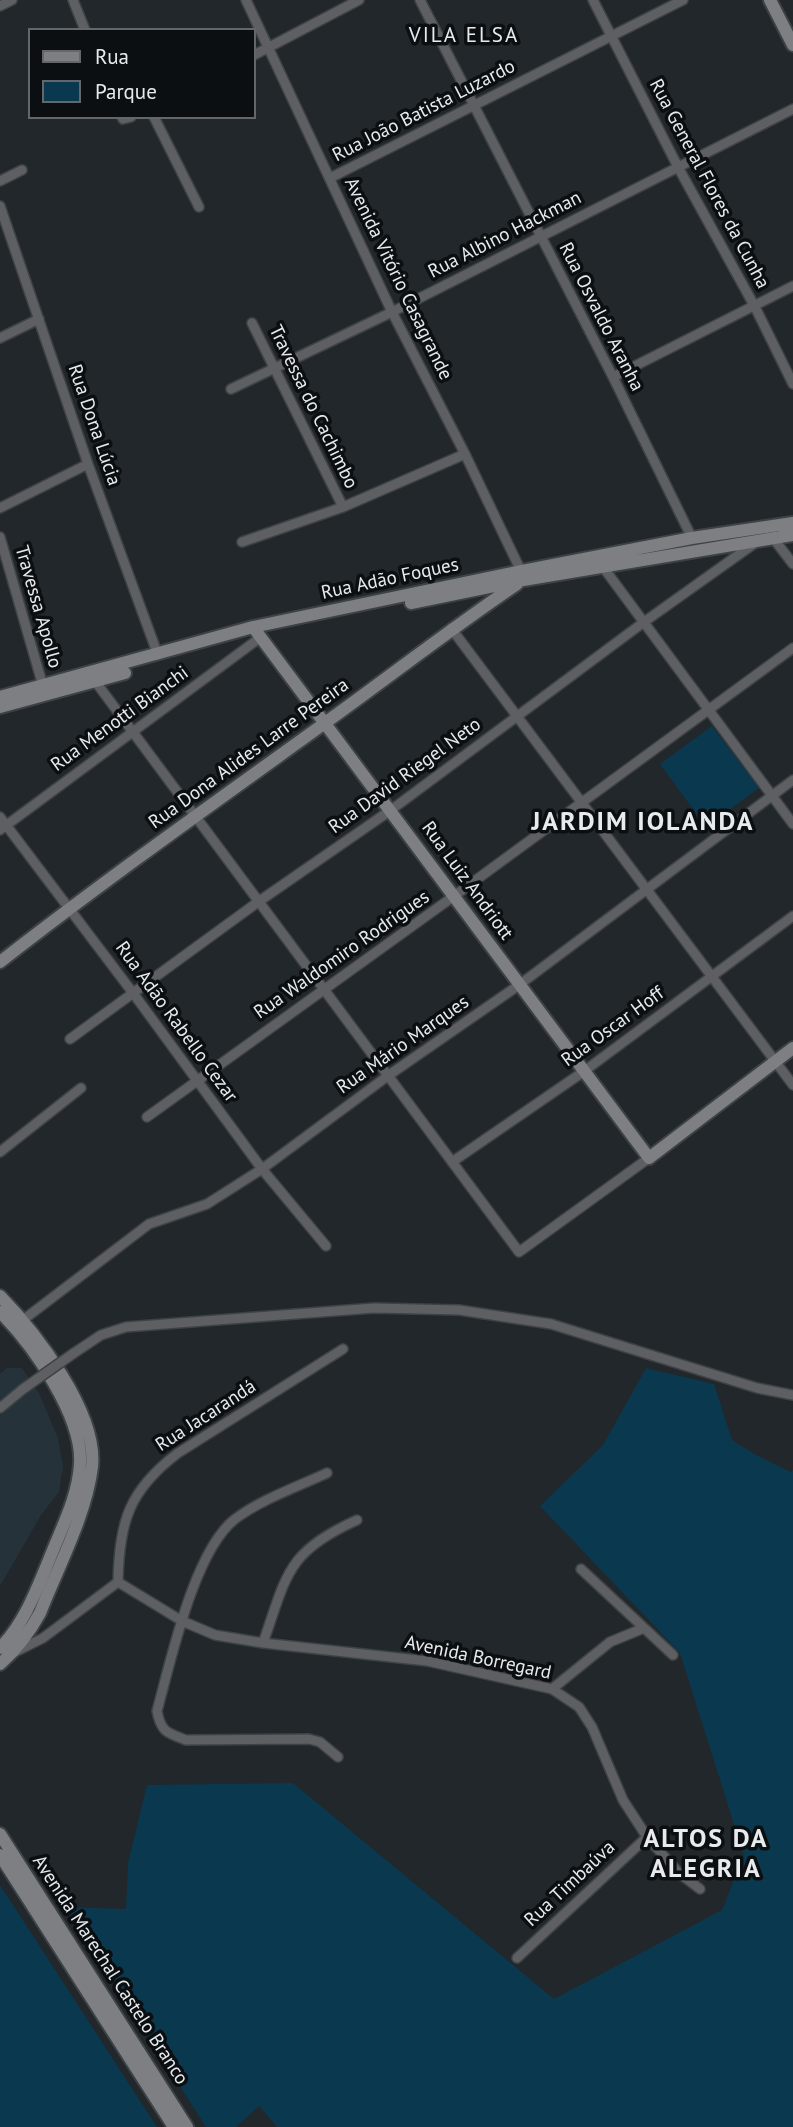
<!DOCTYPE html>
<html>
<head>
<meta charset="utf-8">
<style>
	body { margin:0 }
	#map { position:relative; width:793px; height:2127px; overflow:hidden; background:#21272a; font-family:"PT Sans",sans-serif }
	canvas { display:block }
	.legend { position:absolute; left:28px; top:28px; width:228px; height:91px; box-sizing:border-box; background:#0c0f11; border:2px solid #646769; margin:0; padding:9px 12px; list-style:none; font-size:21px; color:#e7ebee }
	.legend li { display:flex; align-items:center; gap:14px; height:35px }
	.legend b { width:35px; border:2px solid #646769 }
</style>
</head>
<body>
<div id="map">
<canvas width="793" height="2127"></canvas>
<ul class="legend">
<li><b style="height:9px;background:#7d7f83"></b>Rua</li>
<li><b style="height:19px;background:#0a394f"></b>Parque</li>
</ul>
</div>
<script>
const ctx = document.querySelector('canvas').getContext('2d');
ctx.lineJoin = 'round';
function paint(path, color) { ctx.fillStyle = color; ctx.fill(path, 'evenodd'); }
function trace(path, color, width, dash) { ctx.strokeStyle = color; ctx.lineWidth = width; ctx.lineCap = dash ? 'butt' : 'round'; ctx.setLineDash(dash || []); ctx.stroke(path); }
function drawText(font, color, halo, rows, align = 'center') {
  ctx.font = font + ' "PT Sans",sans-serif'; ctx.lineWidth = 7; ctx.setLineDash([]); ctx.textBaseline = 'middle'; ctx.strokeStyle = halo; ctx.fillStyle = color; for (const [text, x, y, turn = 0] of rows) {
    ctx.save(); ctx.translate(x, y); ctx.rotate((+turn || 0) * Math.PI / 180); ctx.textAlign = isNaN(turn) ? turn : align; if (halo) ctx.strokeText(text, 0, 0); ctx.fillText(text, 0, 0); ctx.restore();
  }
}
const built = new Path2D(`
	M7,1368H22L39,1393L58,1438L63,1467L59,1492L41,1515L0,1586V1374Z`);
const green = new Path2D(`
	M712,726L759,788L706,827L660,764Z
	M646,1368L714,1384L732,1440L756,1455L791,1472L793,1470V2127H277L259,2106L236,2127H206L65,1907L126,1909L128,1863L147,1785L293,1783L554,1999L722,1910L744,1856L680,1653L540,1506L603,1445Z
	M0,1885L157,2127H0Z`);
const street = new Path2D(`
	M73,0L85,30
	M246,0L392,312L465,454L521,571
	M420,0L613,377L692,538
	M593,0L678,167L755,307L793,384
	M0,6L12,0
	M254,55L359,0
	M122,117L123,119L131,117
	M154,117L199,207
	M330,178L683,0
	M0,181L22,170
	M0,206L88,464L158,655
	M252,323L343,507
	M0,338L39,319
	M613,377L793,286
	M231,389L392,312L793,109
	M0,508L88,464
	M0,537L43,686
	M773,538L793,564
	M242,542L343,507L465,454
	M603,567L793,824
	M451,628L793,1085
	M95,681L519,1252L649,1158
	M0,817L133,993L262,1169L326,1246
	M0,830L261,637
	M70,1039L258,902L391,810L644,622L755,543
	M147,1117L454,896L793,648
	M0,1152L81,1088
	M452,1162L583,1072L793,916
	M23,1320L149,1224L207,1204L262,1169L389,1075L519,985L793,780
	M74,1353L101,1335L126,1327L374,1308L459,1310L551,1324L757,1388L793,1395
	M0,1408L23,1389
	M327,1473C297,1487 262,1499 235,1519C194,1551 171,1660 157,1711C161,1732 167,1733 186,1740L309,1739L320,1742L338,1757
	M581,1569L673,1655
	M118,1582L182,1621L215,1635L263,1643L427,1661L552,1689L579,1707L592,1727L623,1800L647,1837L679,1873L700,1889
	M118,1582C119,1522 129,1490 178,1453L343,1349
	M263,1643C287,1575 286,1552 357,1520
	M15,1652L43,1638L118,1582
	M552,1689L610,1642L644,1628
	M517,1958L647,1837`);
const secondary = new Path2D(`
	M770,0L793,45
	M411,603L523,580L793,535
	M253,627L649,1158L793,1048
	M0,697L253,627L521,571L692,538L793,523
	M0,707L125,673
	M0,962C104,881 211,805 318,728C385,680 449,630 517,584
	M0,1296C36,1333 98,1413 92,1467C86,1515 58,1567 40,1613C29,1633 17,1649 0,1664
	M0,1312C33,1345 83,1416 80,1464C78,1498 61,1529 49,1560C36,1591 24,1624 0,1648
	M0,1834L187,2127
	M0,1855L174,2127`);
const streetBridge = new Path2D(`
	M23,1389L74,1353`);
const streetNames = [
	["Rua João Batista Luzardo",424,111,-27],
	["Rua General Flores da Cunha",709,184,62],
	["Rua Albino Hackman",505,235,-27],
	["Avenida Vitório Casagrande",398,279,64],
	["Rua Osvaldo Aranha",601,317,63],
	["Travessa do Cachimbo",313,407,64],
	["Rua Dona Lúcia",94,425,71],
	["Rua Adão Foques",390,579,-12],
	["Travessa Apollo",38,607,74],
	["Rua Menotti Bianchi",120,719,-36],
	["Rua Dona Alides Larre Pereira",249,754,-36],
	["Rua David Riegel Neto",405,776,-36],
	["Rua Luiz Andriott",467,881,54],
	["Rua Waldomiro Rodrigues",342,955,-35],
	["Rua Adão Rabello Cezar",176,1022,54],
	["Rua Oscar Hoff",613,1027,-36],
	["Rua Mário Marques",403,1045,-35],
	["Rua Jacarandá",206,1416,-33],
	["Avenida Borregard",478,1658,12],
	["Rua Timbaúva",570,1884,-43],
	["Avenida Marechal Castelo Branco",110,1970,57]
];
const neighbourhoodNames = [
	["VILA ELSA",464,36]
];
const districtNames = [
	["JARDIM IOLANDA",643,823],
	["ALTOS DA",706,1840],
	["ALEGRIA",706,1870]
];
paint(built, '#26323a');
paint(green, '#0a394f');
trace(street, '#3d4245', 12);
trace(secondary, '#3d4245', 16);
trace(street, '#5d5f62', 9);
trace(secondary, '#7d7f83', 12);
trace(streetBridge, '#3d4245', 12, []);
trace(streetBridge, '#5d5f62', 9);
drawText('19px', '#e7ebee', '#0c0f11', streetNames);
ctx.letterSpacing = '2px';
drawText('21px', '#e7ebee', '#0c0f11', neighbourhoodNames);
ctx.letterSpacing = '0px';
ctx.letterSpacing = '2px';
drawText('bold 26px', '#e7ebee', '#0c0f11', districtNames);
ctx.letterSpacing = '0px';
</script>
</body>
</html>
